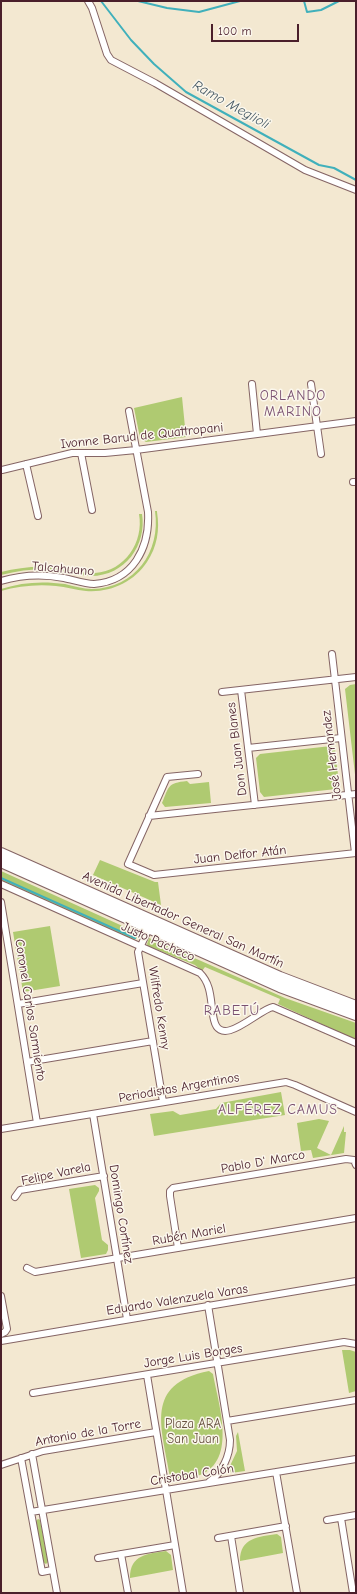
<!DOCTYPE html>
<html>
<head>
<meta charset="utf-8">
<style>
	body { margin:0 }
	#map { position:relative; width:357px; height:1594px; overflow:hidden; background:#f3e8d1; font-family:"Comic Neue",sans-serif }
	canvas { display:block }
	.frame { position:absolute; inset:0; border:2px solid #4a1f2b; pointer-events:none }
	.scale { position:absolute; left:211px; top:24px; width:88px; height:18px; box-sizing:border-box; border:2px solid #4a1f2b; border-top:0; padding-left:5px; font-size:12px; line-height:14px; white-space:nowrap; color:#4a1f2b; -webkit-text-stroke:3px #fbf7ec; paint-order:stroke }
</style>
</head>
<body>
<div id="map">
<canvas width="357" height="1594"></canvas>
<div class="frame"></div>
<div class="scale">100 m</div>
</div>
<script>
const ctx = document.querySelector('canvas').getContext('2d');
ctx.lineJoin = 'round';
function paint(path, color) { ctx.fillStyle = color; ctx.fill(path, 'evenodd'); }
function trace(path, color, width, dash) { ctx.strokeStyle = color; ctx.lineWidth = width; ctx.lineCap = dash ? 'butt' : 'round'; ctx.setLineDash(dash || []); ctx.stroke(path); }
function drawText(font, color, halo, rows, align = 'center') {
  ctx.font = font + ' "Comic Neue",sans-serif'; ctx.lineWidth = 3; ctx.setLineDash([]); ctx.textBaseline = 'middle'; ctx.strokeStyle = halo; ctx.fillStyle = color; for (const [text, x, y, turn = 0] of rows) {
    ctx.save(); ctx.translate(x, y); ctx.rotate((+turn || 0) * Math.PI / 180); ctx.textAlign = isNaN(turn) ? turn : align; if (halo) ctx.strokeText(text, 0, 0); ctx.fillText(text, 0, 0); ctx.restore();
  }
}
const green = new Path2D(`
	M182,397L186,437L146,442L140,438L134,408Z
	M155,511H157V512C160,530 157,547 147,562C134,582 110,593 86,591C76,590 66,587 56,586C38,584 18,586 1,591V589C22,582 43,581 65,584C74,586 83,589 92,589C135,588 161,552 155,511Z
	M139,514H142C147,545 125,576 91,576C76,575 62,570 46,569C31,569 16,571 1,575V572C17,568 33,566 50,567C65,567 80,574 95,573C125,571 144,542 139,514Z
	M356,684V783L345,689L350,685Z
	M331,746L335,749L339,784L336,789L264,797L260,792L256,758L260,754Z
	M187,781L190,784L209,782L211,803L165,807L162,803C169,787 167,783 187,781Z
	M100,860L155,882H158L161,905L93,875Z
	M1,871L138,933L137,938L134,940L1,880Z
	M50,926L60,986L23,992L13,932Z
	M149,938L285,998L356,1023V1040L278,1004L280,999L205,967L202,971L195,965L148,946L147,944Z
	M281,1092L285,1115L154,1136L150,1114L173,1111L180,1115L216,1109L221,1103Z
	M319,1119L329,1121L317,1148L331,1155L344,1126V1132H346L344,1153L313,1158L311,1150L301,1151L297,1123Z
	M95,1185L99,1188V1191L95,1198L102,1240L108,1245V1250L106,1254L81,1258L69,1189Z
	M342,1350H350L356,1352V1391L349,1393Z
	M209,1371L213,1374C218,1403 238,1460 200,1475C192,1478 183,1478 175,1480L170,1477C162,1428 143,1384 209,1371Z
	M238,1432L245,1471L231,1473L229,1468L237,1451L236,1436Z
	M38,1519L40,1520L48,1562L46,1564L43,1562L36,1521Z
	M277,1534L281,1537L283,1553L240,1561C240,1537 259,1537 277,1534Z
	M166,1551L171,1555L173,1570L130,1578C130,1554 148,1554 166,1551Z`);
const stream = new Path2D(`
	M101,1L131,40L154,64L186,92L319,165L334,168L356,180
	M138,1L167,8L199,12L240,1
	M304,1L307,12L321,10L339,1
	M1,878L135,938`);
const street = new Path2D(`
	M88,1L92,8L107,54L111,60L155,83L305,170L356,190
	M252,384L257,434
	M311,384L321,454
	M81,453L92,510
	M26,464L38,516
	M2,470L72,453H105L136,450L356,421
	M353,482H356
	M1,581C21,575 44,574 64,578C74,580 84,584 94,584C133,581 150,548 148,512L129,411
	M332,654L355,853
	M241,690L255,805
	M222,692L356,677
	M248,748L341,738
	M198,774L167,777L128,864L154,875L356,853
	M149,816L356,794
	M1,884L200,973C213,986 210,1004 214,1020C221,1050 259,1009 273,1007L356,1043
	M1,902L37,1123
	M150,926L138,952L163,1102
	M18,1004L143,983
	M27,1062L153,1041
	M93,1114L127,1319
	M1,1129L286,1082L295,1085L356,1112
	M15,1197L20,1190L104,1176
	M178,1248L170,1196V1191L173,1188L346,1159L354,1160L356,1165
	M27,1268L35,1272L356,1218
	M1,1296L7,1329L5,1332L1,1334
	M208,1305L230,1440C230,1456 222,1473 209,1482
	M1,1341L356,1281
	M147,1375L183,1593
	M33,1393L344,1342L356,1344
	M227,1421L356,1400
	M32,1454L57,1593
	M21,1458L42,1572L52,1570
	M1,1465L43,1451L156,1432
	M276,1472L297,1593
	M31,1512L356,1459
	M341,1518L353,1593
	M327,1520L356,1515
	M231,1536L240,1593
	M218,1538L286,1526
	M121,1554L128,1593
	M98,1558L175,1545`);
const primary = new Path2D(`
	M1,853L280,977L356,1006
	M1,862L280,987L356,1015`);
const streetNames = [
	["Ivonne Barud de Quattropani",142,436,-6],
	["Talcahuano",63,569,5],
	["Don Juan Blanes",237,749,-97],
	["José Hernandez",332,755,-97],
	["Juan Delfor Atán",240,855,-6],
	["Avenida Libertador General San Martín",183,920,24],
	["Justo Pacheco",158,942,24],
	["Wilfredo Kenny",159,1008,81],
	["Coronel Carlos Sarmiento",30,1010,81],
	["Periodistas Argentinos",179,1088,-10],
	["Pablo D' Marco",263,1162,-10],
	["Felipe Varela",56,1174,-12],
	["Domingo Cortínez",121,1214,81],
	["Rubén Mariel",189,1235,-10],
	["Eduardo Valenzuela Varas",177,1300,-9],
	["Jorge Luis Borges",193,1356,-9],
	["Antonio de la Torre",88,1433,-10],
	["Cristobal Colón",192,1475,-9]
];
const parkNames = [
	["Plaza ARA",193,1424],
	["San Juan",193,1439]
];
const waterNames = [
	["Ramo Meglioli",231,105,29]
];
const neighbourhoodNames = [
	["ORLANDO",293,396],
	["MARINO",293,412],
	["RABETÚ",232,1011],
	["ALFÉREZ CAMUS",278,1110]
];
paint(green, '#afca71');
trace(stream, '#40b0bb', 2);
trace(street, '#856565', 8);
trace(primary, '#856565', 12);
trace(street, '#fff', 6);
trace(primary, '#fff', 10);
drawText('13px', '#4a1f2b', '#fbf7ec', streetNames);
drawText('13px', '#685240', '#fbf7ec', parkNames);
drawText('italic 14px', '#465965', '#fbf7ec', waterNames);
ctx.letterSpacing = '1px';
drawText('14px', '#7a5070', '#fbf7ec', neighbourhoodNames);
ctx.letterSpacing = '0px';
</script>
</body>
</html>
